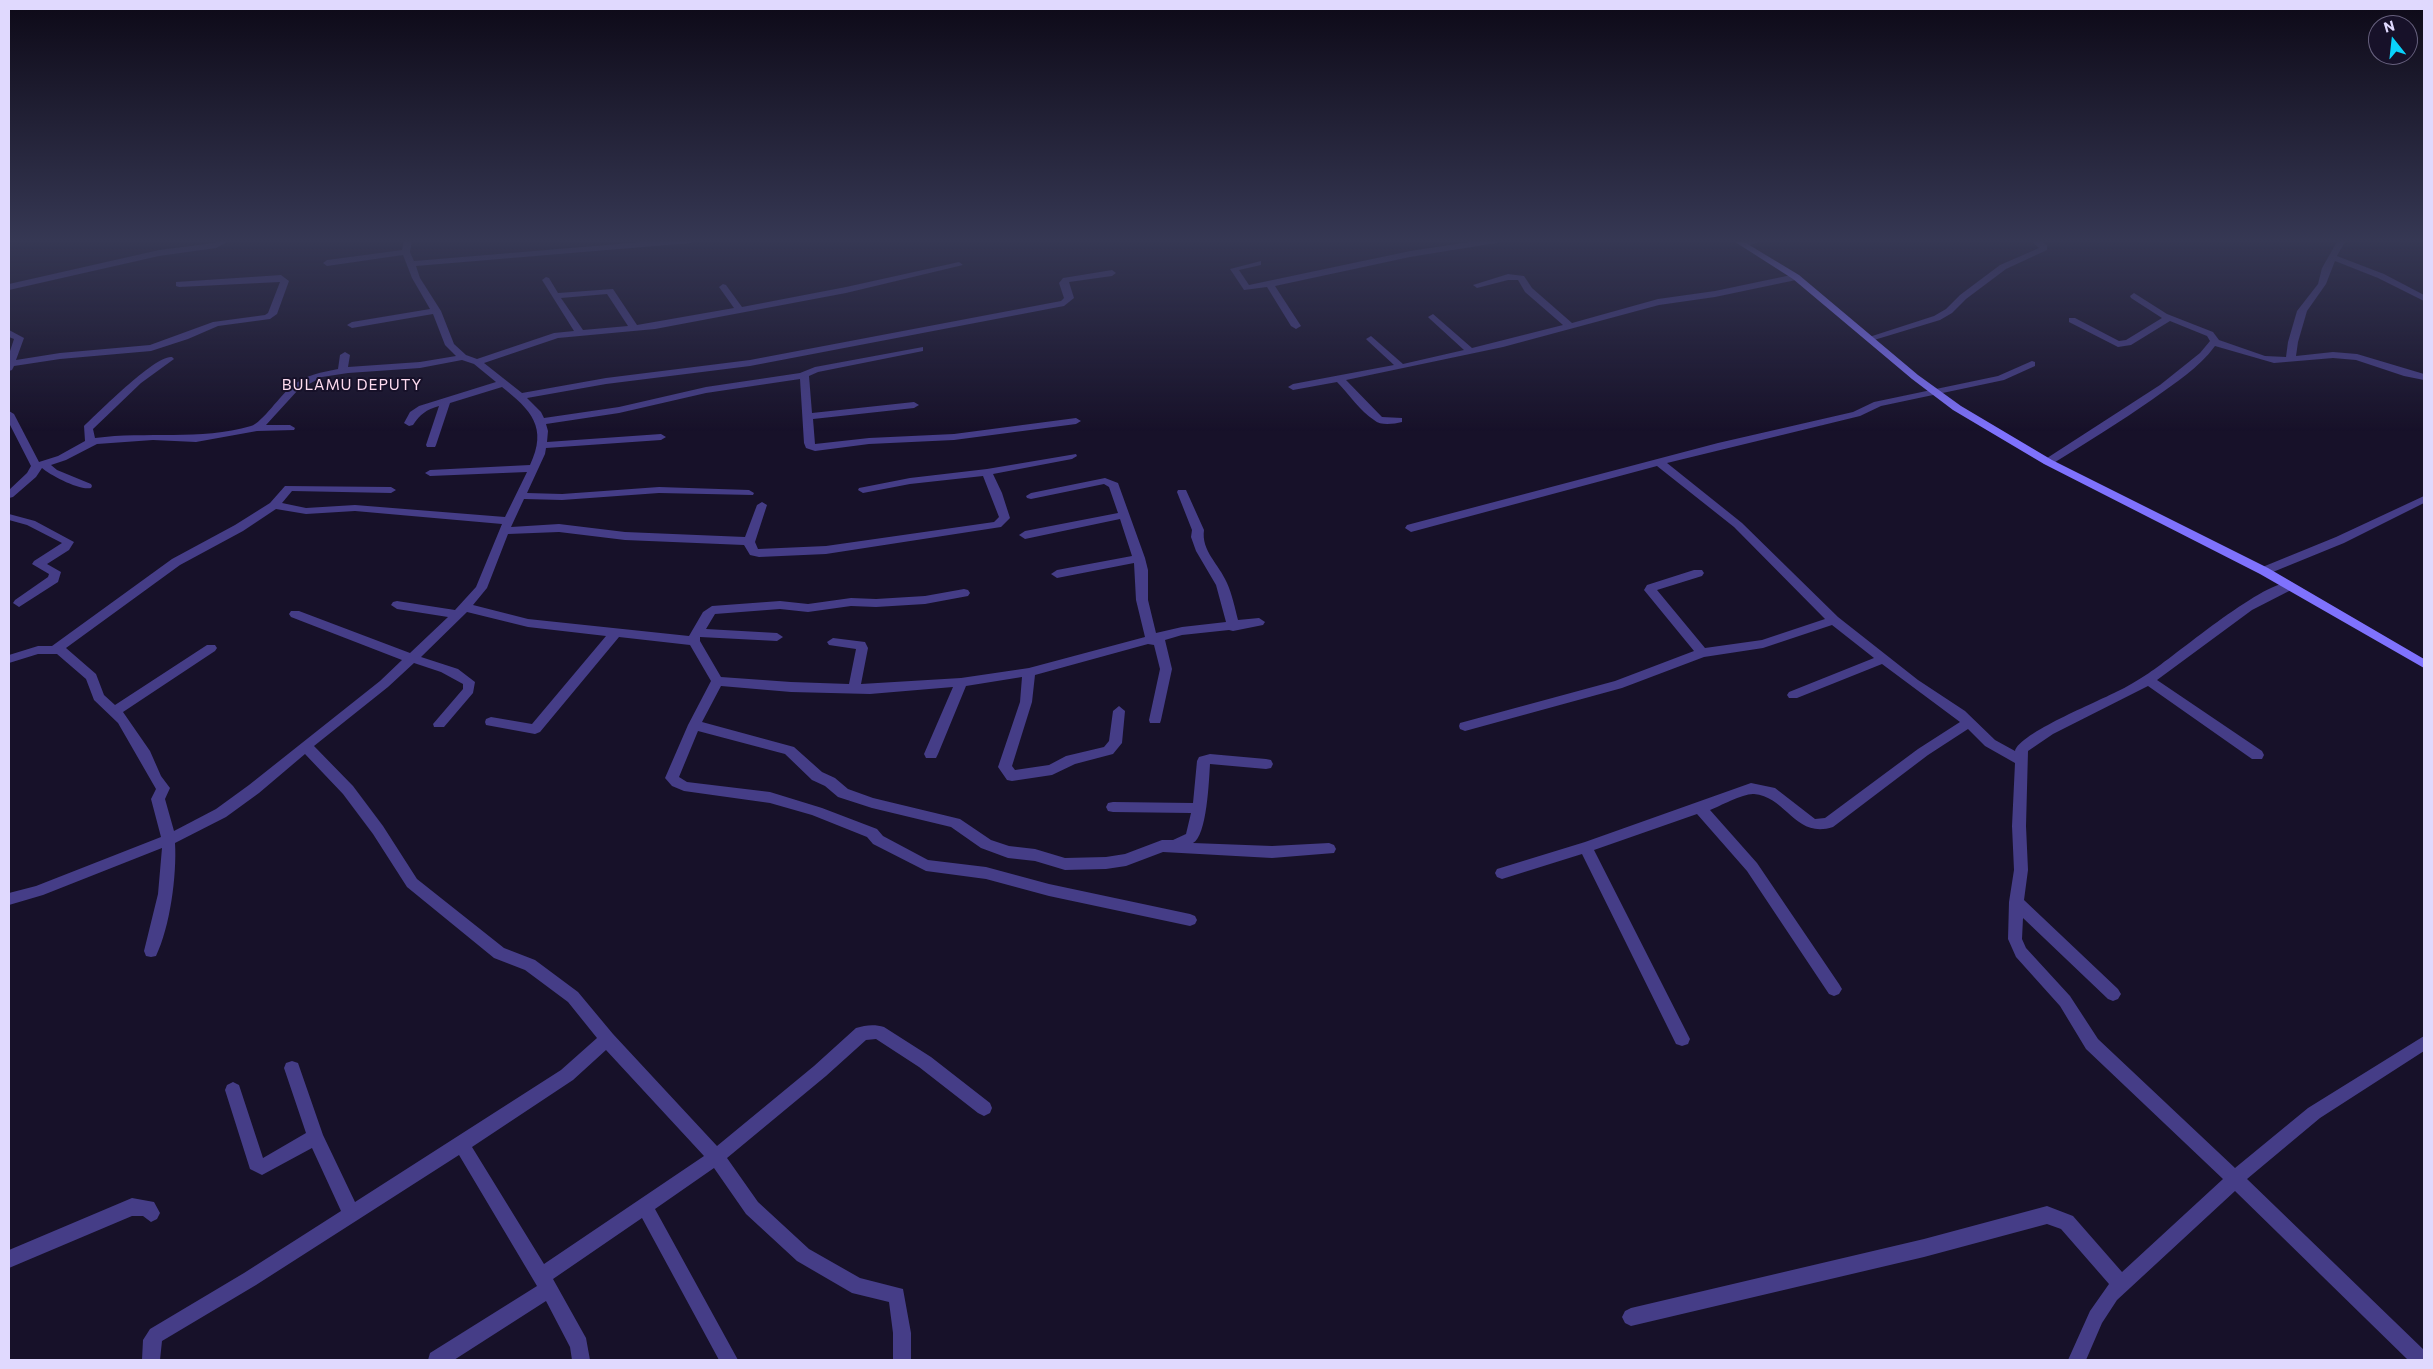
<!DOCTYPE html>
<html>
<head>
<meta charset="utf-8">
<style>
	body { margin:0 }
	#map { position:relative; width:2433px; height:1369px; overflow:hidden; background:#171129; font-family:Commissioner,sans-serif }
	canvas { display:block }
	.frame { position:absolute; inset:0; border:10px solid #e0d9fe; pointer-events:none }
	.north { position:absolute; left:2368px; top:15px; width:50px; height:50px; box-sizing:border-box; background:#171129; border:1px solid #67617e; border-radius:50%; rotate:344deg; font-size:14px; font-weight:700; line-height:20px; text-align:center; color:#e0d9fe }
	.north::after { content:''; display:block; margin:auto; width:18px; height:22px; background:#09d2fb; clip-path:polygon(50% 0,100% 100%,50% 72%,0 100%) }
</style>
</head>
<body>
<div id="map">
<canvas width="2433" height="1369"></canvas>
<div class="frame"></div>
<div class="north">N</div>
</div>
<script>
const ctx = document.querySelector('canvas').getContext('2d');
ctx.lineJoin = 'round';
function paint(path, color) { ctx.fillStyle = color; ctx.fill(path, 'evenodd'); }
function drawText(font, color, halo, rows, align = 'center') {
  ctx.font = font + ' Commissioner,sans-serif'; ctx.lineWidth = 4; ctx.setLineDash([]); ctx.textBaseline = 'middle'; ctx.strokeStyle = halo; ctx.fillStyle = color; for (const [text, x, y, turn = 0] of rows) {
    ctx.save(); ctx.translate(x, y); ctx.rotate((+turn || 0) * Math.PI / 180); ctx.textAlign = isNaN(turn) ? turn : align; if (halo) ctx.strokeText(text, 0, 0); ctx.fillText(text, 0, 0); ctx.restore();
  }
}
const street = new Path2D(`
	M221,240H231L216,248L159,256L9,290V284L159,250L214,243Z
	M404,240H412L410,252L414,261L666,240H695L691,243L416,266L420,278L441,311L454,344L466,355L477,359L554,333L574,331L542,280L546,277L549,278L558,293L613,289L637,325L734,308L719,287L723,284L726,285L742,307L846,287L959,262L963,265L846,293L655,329L558,338L484,363L522,393L606,378L750,360L1061,301L1064,298L1059,283L1063,278L1112,270L1116,273L1112,276L1069,282L1074,298L1064,306L750,366L606,384L527,398L541,412L544,418L619,407L706,387L800,373L815,367L923,347V351L818,372L809,376L812,413L914,402L919,405L914,408L813,419L815,444L869,438L954,434L1076,418L1081,421L1076,424L954,440L869,444L815,451L806,448L804,443L800,379L706,393L619,413L546,424L548,431L547,442L661,434L666,437L661,440L546,448L545,454L527,493L562,494L659,487L749,490L754,493L753,495L659,493L562,500L524,499L511,527L559,524L625,532L745,537L757,505L762,502L767,505L755,542L758,549L826,546L994,522L999,517L983,476L910,484L863,493L858,490L859,488L910,478L987,469L1076,454L1077,456L1072,459L993,474L1002,493L1010,518L1001,527L826,554L759,557L750,555L744,545L625,540L559,532L508,534L487,588L473,605L528,619L689,636L703,612L712,606L780,601L808,604L851,598L876,599L925,596L964,589L968,590L970,593L968,596L925,604L876,607L851,606L808,612L780,609L715,614L706,629L777,633L783,637L777,641L700,637V641L721,677L791,682L849,684L856,649L829,645L827,642L833,638L865,642L868,648L861,684L961,678L1029,668L1145,637L1136,600L1134,563L1057,578L1051,574L1057,570L1132,556L1120,519L1025,539L1019,535L1025,531L1118,513L1109,487L1104,484L1031,499L1027,498L1026,496L1031,493L1105,478L1118,483L1145,558L1148,570V600L1156,633L1182,627L1226,622L1216,585L1196,551L1191,537L1192,530L1177,492L1178,490H1186L1204,530C1201,551 1219,564 1227,583C1232,594 1235,608 1238,620L1259,618L1265,622L1263,625L1233,631L1229,630L1182,635L1165,640L1172,669L1161,720L1160,723H1150L1149,720L1160,669L1154,645L1148,644L1035,675L1032,702L1012,766L1015,770L1049,765L1066,756L1104,747L1109,741L1113,711L1119,706L1125,711L1122,743L1113,754L1075,764L1052,775L1012,781L1007,780L998,767L1020,702L1022,677L966,686L938,754L936,758H926L924,754L953,687L870,694L791,692L721,686L702,722L794,747L822,772L835,778L848,789L873,798L960,819L991,840L1009,846L1035,849L1065,858L1106,857L1125,854L1162,840H1173L1186,834L1191,813L1113,812L1108,811L1106,807L1108,803L1113,802L1193,803L1197,761L1199,757L1210,754L1266,759L1271,760L1273,764L1271,768L1266,769L1210,764C1209,780 1207,836 1193,843L1272,846L1329,843L1334,845L1336,849L1334,853L1272,858L1163,852L1126,866L1106,869L1065,870L1035,861L1008,858L981,848L951,827L872,808L838,797L825,786L812,780L785,754L698,731L679,777L687,782L770,792L822,808L877,829L883,836L928,860L986,867L1049,884L1190,914L1195,916L1197,920L1195,924L1190,926L1049,896L986,879L926,871L873,844L867,837L812,815L770,803L684,791L672,786L665,778L688,725L711,681L690,645L619,637L540,732L535,734L486,725L485,722L486,719L491,717L532,724L606,636L528,627L467,612L421,657L458,669L475,682L473,693L444,727H434L433,724L463,689V684L441,672L414,663L388,687L314,746L353,786L383,826L417,879L504,948L535,960L578,992L613,1034L717,1146L814,1066L856,1028C865,1025 875,1024 884,1027L931,1057L990,1103L992,1108L990,1113L984,1116L978,1113L919,1067L876,1039L866,1040L826,1076L727,1158L758,1202L809,1249L860,1278L903,1289L911,1333V1360H893V1333L889,1302L852,1293L797,1261L746,1214L714,1168L655,1209L738,1360H719L642,1218L553,1279L586,1338L590,1360H572L570,1347L546,1301L454,1360H428L430,1353L537,1286L459,1155L256,1285L162,1341L160,1360H142L143,1340L150,1329L244,1273L341,1211L312,1148L262,1175L250,1169L225,1090L227,1085L233,1082L239,1085L263,1158L306,1133L284,1068L286,1063L292,1061L298,1063L323,1135L355,1202L561,1070L597,1038L568,1002L525,970L494,958L407,887L373,834L343,794L305,754L259,793L226,817L175,843C177,875 170,927 156,956L151,957L146,956L144,951L158,894L162,848L43,895L9,905V893L36,886L161,837L151,799L156,789L118,723L94,700L86,679L57,654H38L9,663V655L38,646H52L172,559L235,525L270,503L285,486L391,487L396,490L391,493L292,491L282,503L306,508L355,505L505,517L527,472L430,476L425,473L430,470L530,465C548,427 531,410 502,387L450,403L436,445L435,447H427L426,445L439,406C426,410 420,414 413,425L409,426L404,423L410,412L419,406L496,382L474,364L462,360L420,368L348,373L322,377L298,390L266,425H290L295,428L294,430L257,431L196,442L153,440L97,444L66,460L51,465L57,470L91,484L92,486L91,488C80,491 50,475 42,468L36,477L13,497L9,498V490L27,473L31,466L9,423V411L14,414L39,462L58,456L85,441L84,426C98,413 156,354 172,357L174,359L141,383L93,429L95,438C147,431 200,441 251,426C262,423 281,394 292,386C306,375 322,372 338,369L340,355L345,352L350,355L348,367L420,362L456,356L445,345L433,314L352,328L347,325L352,322L430,309L412,278L403,255L327,266L323,263L327,260L402,250ZM607,294L628,326L583,330L561,298ZM276,509L306,514L355,511L502,524L476,587L455,610L397,601L393,602L391,605L397,609L448,617L410,653L299,611H291L289,614L291,617L402,660L380,681L249,785L216,809L174,831L165,799L170,788L161,776L150,751L123,712L215,651L217,648L215,645H207L115,705L104,695L96,674L66,648L180,565L243,531ZM606,1050L704,1156L544,1264L472,1147L573,1080Z
	M1483,240H1500L1496,243L1410,257L1275,286L1301,326L1296,329L1291,326L1267,287L1244,290L1230,269L1261,261V265L1239,270L1249,285L1410,251Z
	M1752,240H1764L1745,247L1741,244Z
	M2030,240H2039L2047,245V250L2006,269L1966,299L1952,313L1940,320L1874,340H1868L1866,338L1934,316L1946,309L1960,295L2000,265L2039,248Z
	M2093,240H2102L2098,243Z
	M2338,240H2346L2337,256L2384,274L2424,295V301L2378,278L2335,261L2326,284L2307,311L2298,342L2296,356L2333,352L2357,354L2424,374V380L2404,376L2356,360L2333,358L2274,363L2215,346C2199,368 2175,383 2153,399C2120,422 2086,443 2052,464H2044V460L2160,385L2200,353L2210,341L2207,336L2170,321L2131,345L2118,347L2069,322V318H2075L2119,341L2126,340L2162,318L2131,298L2130,296L2134,293L2167,314L2213,332L2219,340L2265,356L2286,357L2288,342L2297,311L2318,284L2322,268Z
	M1508,274L1524,276L1532,288L1572,323L1658,299L1715,291L1796,274L1800,277L1796,280L1715,297L1659,305L1503,347L1346,380L1382,417L1402,418V422C1393,424 1381,426 1374,420C1360,411 1349,394 1337,382L1293,390L1288,387L1293,384L1394,365L1368,341L1366,339L1371,336L1403,364L1464,350L1430,319L1428,317L1433,314L1472,348L1563,325L1525,292L1518,280H1508L1477,288L1473,285Z
	M281,275L289,281L277,314L270,319L218,326L188,339L151,351L60,359L14,366L12,370L9,371V354L14,339L9,337V330L24,338L16,360L60,353L150,345L213,322L265,315L268,313L280,282L179,287L176,286V282Z
	M2032,361L2035,362V366L2004,380L1881,406L1860,416L1667,463L1742,523L1838,617L1918,680L1965,711L1995,740L2015,751C2020,733 2097,702 2116,692C2127,687 2138,680 2149,673C2174,657 2268,576 2293,583L2295,586L2293,589L2252,610L2157,680L2262,751L2264,755L2262,759H2252L2148,686L2053,734L2028,751L2026,826L2028,870L2024,900L2118,989L2121,994L2118,999L2113,1001L2108,999L2023,918L2022,939L2026,948L2070,996L2098,1039L2235,1168L2308,1108L2424,1036V1051L2320,1118L2247,1179L2424,1350V1360H2408L2235,1191L2117,1300L2102,1323L2086,1360H2068L2090,1311L2109,1284L2061,1229L2047,1224L1924,1257L1631,1326L1625,1323L1622,1317L1625,1311L1631,1308L1924,1239L2047,1206L2073,1216L2122,1272L2223,1179L2086,1049L2060,1006L2016,957L2008,939L2009,902L2014,870L2012,826L2015,763L1985,746L1968,729L1928,755L1833,827C1795,839 1787,797 1754,794C1744,793 1720,806 1710,810L1757,863L1839,984L1842,989L1839,994L1834,996L1829,994L1747,871L1697,814L1594,850L1690,1039L1688,1044L1682,1046L1676,1044L1582,854L1502,879L1497,877L1495,873L1497,869L1585,842L1751,783L1775,788L1815,819L1825,818L1918,749L1960,722L1882,664L1797,698H1789L1787,695L1789,692L1874,658L1832,625L1763,648L1704,657L1622,688L1465,731L1460,729L1459,726L1460,723L1615,681L1694,651L1644,590L1647,585L1694,570H1702L1704,573L1702,576L1657,590L1705,648L1762,640L1825,619L1734,527L1657,466L1411,532L1405,528L1407,525L1718,443L1853,412L1874,402L1998,376Z
	M2424,496V503L2344,543L2268,574L2264,575L2258,571L2260,568L2336,537Z
	M9,514L35,521L74,542L69,550L47,564L61,572L58,582L19,607L13,603L15,600L48,577L49,574L32,564L34,561L62,543L27,525L9,520Z
	M132,1198L154,1202L160,1213L157,1219L151,1222L143,1216H132L9,1268V1250Z`);
const secondary = new Path2D(`
	M1732,240H1741L1799,275L1918,375L1961,406L2052,460L2268,568L2424,659V668L2260,574L2044,464L1953,410L1912,379L1793,279Z`);
const farQuarternames = [
	["BULAMU DEPUTY",352,385]
];
paint(street, '#453d87');
paint(secondary, '#7f72fd');
const sky = ctx.createLinearGradient(0, 0, 0, 431);
sky.addColorStop(0, '#0d0917');
sky.addColorStop(0.56, '#363854');
sky.addColorStop(1, '#36385400');
ctx.fillStyle = sky;
ctx.fillRect(0, 0, 2433, 431);
ctx.letterSpacing = '1px';
drawText('15px', '#fedbef', '#171129', farQuarternames);
ctx.letterSpacing = '0px';
</script>
</body>
</html>
